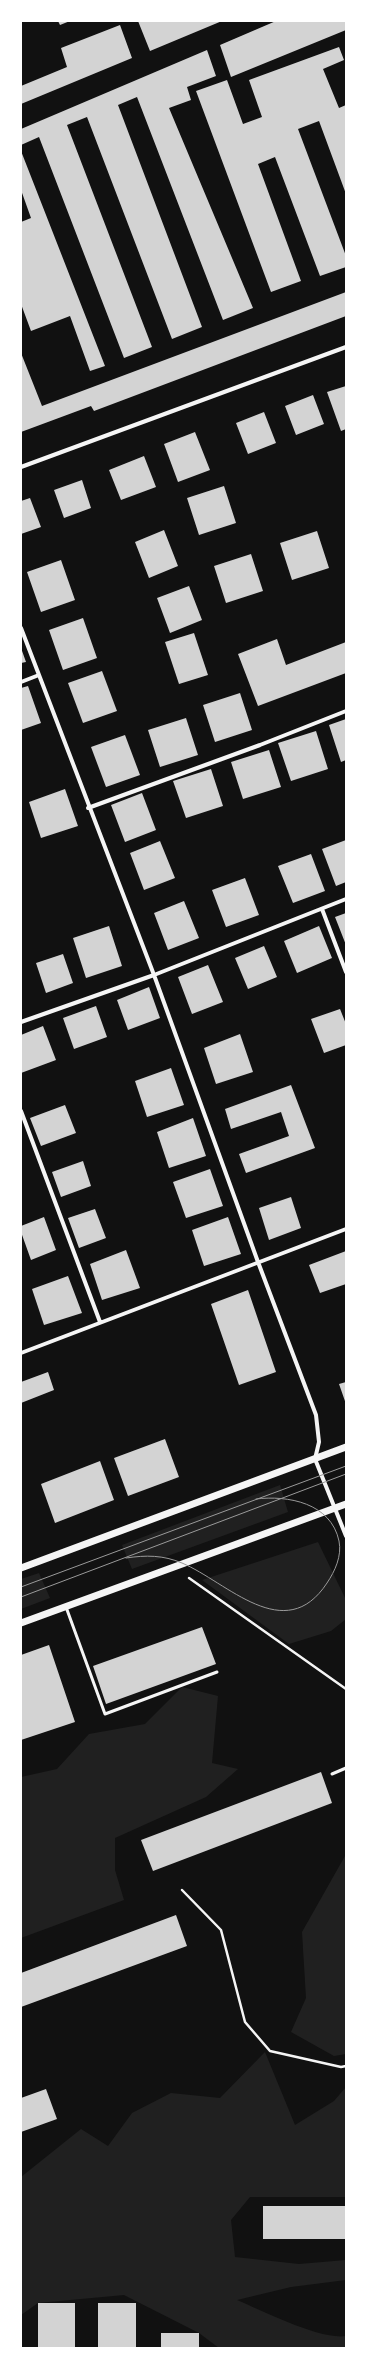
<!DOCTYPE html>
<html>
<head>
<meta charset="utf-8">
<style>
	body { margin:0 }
	#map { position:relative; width:367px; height:2369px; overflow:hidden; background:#111; font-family:"Nunito Sans",sans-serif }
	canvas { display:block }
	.frame { position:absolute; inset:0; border:22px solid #fff; pointer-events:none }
</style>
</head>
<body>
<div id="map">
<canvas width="367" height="2369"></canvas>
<div class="frame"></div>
</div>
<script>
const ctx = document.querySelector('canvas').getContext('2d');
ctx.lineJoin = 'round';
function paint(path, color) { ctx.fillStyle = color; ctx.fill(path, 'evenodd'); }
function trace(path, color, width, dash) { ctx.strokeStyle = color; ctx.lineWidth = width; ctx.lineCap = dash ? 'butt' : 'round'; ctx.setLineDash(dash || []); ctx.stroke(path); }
const green = new Path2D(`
	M280,1485L288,1512L132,1569L122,1545Z
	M318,1542L346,1600V1619L331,1631L289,1644L202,1580Z
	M39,1573L50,1598L21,1609V1579Z
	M182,1687L218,1696L212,1763L238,1769L206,1797L115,1838V1870L124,1900L21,1938V1777L57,1769L89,1734L145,1724Z
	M345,1856L346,2054L334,2056L291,2032L306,1998L302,1932Z
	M265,2052L295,2125L334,2101L346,2087V2197H250L231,2220L235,2257L299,2264L346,2260V2280L291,2287L237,2300C263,2311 320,2340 346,2336V2348H219L199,2333L124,2295L38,2303L21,2315V2177L81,2129L108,2146L132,2113L171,2093L220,2098Z`);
const building = new Path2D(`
	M58,21H70L60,25Z
	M138,21H222L150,51Z
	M276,21H346V30L231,77L220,45Z
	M120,25L132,58L21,104V86L67,67L61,48Z
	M339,47L344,60L323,69L339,108L346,105V194L319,121L298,129L346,256V267L320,276L275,157L258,164L301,281L271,292L196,91L227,80L243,124L262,117L249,80Z
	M207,50L216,76L187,87L191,100L169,108L253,308L223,320L137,97L118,105L202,327L172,339L87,117L67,125L152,347L124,358L39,137L21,145V129Z
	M21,151L105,366L90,371L70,316L31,331L21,304V222L31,218L21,190Z
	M346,292V316L94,411L91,406L21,432V353L42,406Z
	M346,386V429L341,431L327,392Z
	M313,395L324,424L296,435L285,406Z
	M264,412L276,443L248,454L236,423Z
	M195,432L210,470L178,482L164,444Z
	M144,456L156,487L121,500L109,470Z
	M82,480L91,508L64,518L54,490Z
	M224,486L236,523L199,535L187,498Z
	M30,498L41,527L21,534V501Z
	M164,530L178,566L149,578L135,542Z
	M317,531L329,568L292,580L280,543Z
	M251,554L263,591L226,603L214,566Z
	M61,560L75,600L41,612L27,572Z
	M189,586L202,620L170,633L157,598Z
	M83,618L97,658L63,670L49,630Z
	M194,633L208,675L179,684L165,642Z
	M277,639L286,665L346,642V673L258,706L238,654Z
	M21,648L26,662L21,663Z
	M102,671L117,711L83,723L68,683Z
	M28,686L41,723L21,730V688Z
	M240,693L252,730L215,742L203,705Z
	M186,718L198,755L160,767L148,730Z
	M346,719V760L341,762L329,725Z
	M316,731L328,769L291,781L278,743Z
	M125,735L140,775L106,787L91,747Z
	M269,750L281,787L243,799L231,762Z
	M211,769L223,806L186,818L173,781Z
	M65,789L78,826L41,838L29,802Z
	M142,793L156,830L125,842L111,805Z
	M346,840V882L336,886L322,849Z
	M160,841L175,878L144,890L130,853Z
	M311,854L325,891L293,903L278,866Z
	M245,878L259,915L226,927L212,890Z
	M184,901L199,938L168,950L154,913Z
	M346,913V945L335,917Z
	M109,926L122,966L86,978L73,938Z
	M319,926L332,958L297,973L284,941Z
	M264,946L277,977L248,989L235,958Z
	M63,954L73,983L46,993L36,963Z
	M208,965L223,1002L192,1014L178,977Z
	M149,987L160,1018L128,1030L117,1000Z
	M96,1006L107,1037L74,1049L63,1018Z
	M340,1009L346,1024V1045L324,1053L311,1019Z
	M43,1026L56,1060L21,1073V1035Z
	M240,1034L253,1072L216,1084L204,1048Z
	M171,1068L184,1105L147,1117L135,1081Z
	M291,1085L315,1148L246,1173L239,1154L289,1136L281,1112L231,1129L225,1109Z
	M65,1105L76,1133L41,1146L30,1118Z
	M193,1118L206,1156L169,1168L157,1132Z
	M83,1161L91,1186L61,1197L52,1172Z
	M210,1169L223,1206L186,1218L173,1182Z
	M291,1197L301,1228L269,1240L259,1208Z
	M95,1209L106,1238L79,1248L68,1218Z
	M44,1217L56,1250L31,1260L21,1232V1226Z
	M228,1217L241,1254L204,1266L192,1230Z
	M126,1250L140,1288L102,1300L90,1264Z
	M346,1251V1284L320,1293L309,1265Z
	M68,1276L82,1313L44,1325L32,1289Z
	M248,1290L276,1372L239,1385L211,1304Z
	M48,1372L54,1390L21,1403V1382Z
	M346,1382V1404L339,1384Z
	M165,1439L179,1477L128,1496L114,1458Z
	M100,1461L114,1500L55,1523L41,1484Z
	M202,1627L216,1664L106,1704L93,1666Z
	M49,1645L75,1722L21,1740V1655Z
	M321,1772L332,1803L153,1871L141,1840Z
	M176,1915L187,1946L21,2007V1973Z
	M46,2089L57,2119L21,2132V2098Z
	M263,2206H346V2239H263Z
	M38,2303H75V2348H38Z
	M98,2303H136V2348H98Z
	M161,2333H199V2348H161Z`);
const path = new Path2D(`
	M189,1578L346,1689
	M182,1890L221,1930L245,2022L270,2051L341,2067L346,2066`);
const service = new Path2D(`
	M66,1607L105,1714L217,1672
	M332,1774L346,1768`);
const minor = new Path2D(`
	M21,467L346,347
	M21,628L154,975L258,1262L316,1415L319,1442L315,1459L346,1536
	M21,682L39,675
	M88,808L260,745L346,711
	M322,909L346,972
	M21,1022L154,975L346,899
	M21,1111L100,1322
	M21,1353L346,1229`);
const tertiary = new Path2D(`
	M21,1568L346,1447
	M21,1623L346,1504`);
const tram = new Path2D(`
	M126,1558C146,1555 163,1555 182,1563C227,1582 285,1647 327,1583C335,1571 342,1556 339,1541C331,1503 288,1495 256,1499
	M21,1587L346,1466
	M21,1597L346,1474`);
paint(green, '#202020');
paint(building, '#d3d3d3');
trace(path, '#f5f5f5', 2.5);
trace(service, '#f5f5f5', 3);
trace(minor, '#f5f5f5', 4);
trace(tertiary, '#f5f5f5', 7);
trace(tram, '#9a9a9a', 1);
</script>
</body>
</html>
